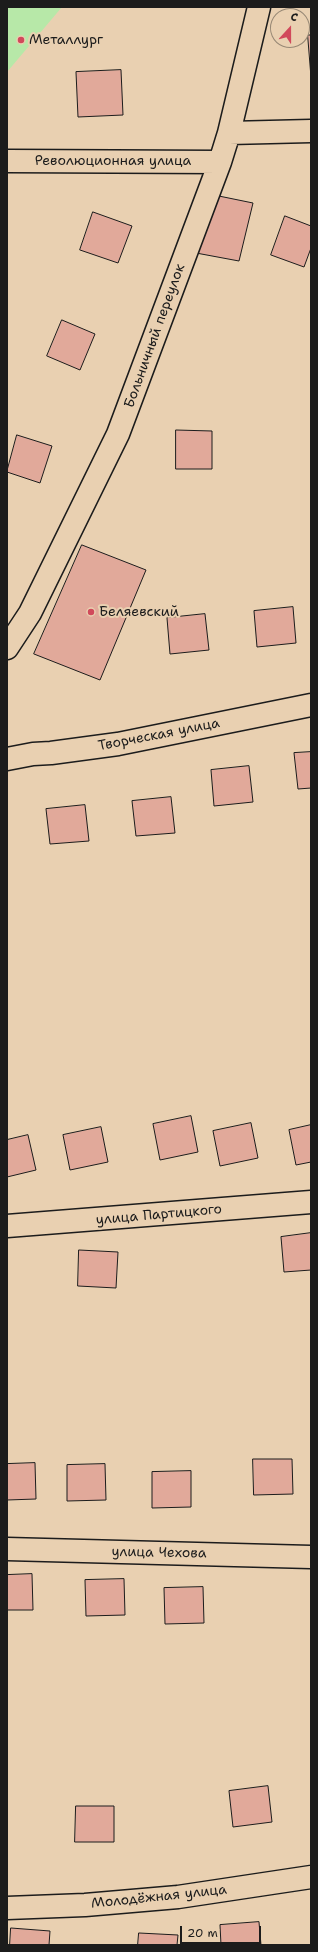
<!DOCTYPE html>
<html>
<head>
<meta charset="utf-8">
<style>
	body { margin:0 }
	#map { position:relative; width:318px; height:1952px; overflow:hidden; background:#e9d0b1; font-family:"Shantell Sans",sans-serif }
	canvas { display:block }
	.frame { position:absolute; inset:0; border:8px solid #1c1c1c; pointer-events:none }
	.north { position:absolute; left:270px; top:8px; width:40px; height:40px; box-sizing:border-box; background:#e9d0b1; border:1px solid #978875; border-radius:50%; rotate:21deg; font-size:11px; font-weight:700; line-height:16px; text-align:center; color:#1c1c1c }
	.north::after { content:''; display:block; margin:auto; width:14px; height:18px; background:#d1495b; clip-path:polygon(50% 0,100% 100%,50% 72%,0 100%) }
	.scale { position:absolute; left:180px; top:1926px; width:81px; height:18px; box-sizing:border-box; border:2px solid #1c1c1c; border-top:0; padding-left:5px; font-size:12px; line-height:14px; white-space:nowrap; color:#1c1c1c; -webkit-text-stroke:3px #e9d0b1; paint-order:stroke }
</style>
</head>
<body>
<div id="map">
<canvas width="318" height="1952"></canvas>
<div class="frame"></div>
<div class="north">С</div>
<div class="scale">20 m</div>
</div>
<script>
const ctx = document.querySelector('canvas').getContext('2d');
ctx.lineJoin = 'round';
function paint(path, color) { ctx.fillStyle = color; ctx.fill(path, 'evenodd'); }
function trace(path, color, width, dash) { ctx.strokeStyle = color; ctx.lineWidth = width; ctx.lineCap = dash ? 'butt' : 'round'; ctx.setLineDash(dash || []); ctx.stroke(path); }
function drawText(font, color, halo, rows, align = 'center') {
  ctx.font = font + ' "Shantell Sans",sans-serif'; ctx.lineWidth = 4; ctx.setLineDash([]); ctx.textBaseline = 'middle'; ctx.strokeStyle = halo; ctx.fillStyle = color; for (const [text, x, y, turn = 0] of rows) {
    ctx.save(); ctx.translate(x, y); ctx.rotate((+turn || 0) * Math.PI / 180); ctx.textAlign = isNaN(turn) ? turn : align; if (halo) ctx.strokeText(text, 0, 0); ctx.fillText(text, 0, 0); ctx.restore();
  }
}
const green = new Path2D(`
	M7,7H62L7,72Z`);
const building = new Path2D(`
	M308,35H311V77Z
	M121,70L123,115L78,117L76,72Z
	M209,194L253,203L239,261L196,253Z
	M93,212L132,226L118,263L80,250Z
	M285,216L311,226V248L304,267L271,255Z
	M62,320L95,334L80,370L47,356Z
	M176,430L212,431V469H176Z
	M17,435L52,446L40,483L7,472Z
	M82,545L146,570L100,680L34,654Z
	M293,607L296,643L257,647L254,611Z
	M205,614L209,650L170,654L167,618Z
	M311,752V788L298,789L294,753Z
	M249,766L253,802L214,806L211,770Z
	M171,797L175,833L136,836L132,801Z
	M85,805L89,841L50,844L46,809Z
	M191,1116L198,1152L160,1160L153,1124Z
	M251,1123L258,1158L220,1166L213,1131Z
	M311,1125V1162L296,1165L289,1130Z
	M101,1127L108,1162L70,1170L63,1135Z
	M28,1135L36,1170L7,1177V1140Z
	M311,1233V1270L284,1272L281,1237Z
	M79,1250L118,1252L116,1288L78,1286Z
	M253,1459H292L293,1494L254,1495Z
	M35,1463L36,1499L7,1500V1464Z
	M105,1464L106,1500L67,1501V1465Z
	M191,1471V1507L152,1508V1472Z
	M32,1574L33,1610H7V1575Z
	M124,1579L125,1615L86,1616L85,1580Z
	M203,1587L204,1623L165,1624L164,1588Z
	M268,1786L272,1822L233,1827L229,1791Z
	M76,1806H114V1842H75Z
	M259,1922L261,1945H221L220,1925Z
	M11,1928L50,1931L49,1945H10Z
	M139,1933L178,1935L177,1945H138Z`);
const minor = new Path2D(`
	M229,133L311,131
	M7,161L220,162
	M7,648L30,613L118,434L220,162L229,133L259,7
	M7,759L33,754L51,753L118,744L311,705
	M7,1226L311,1202
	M7,1549L311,1557
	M7,1908L85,1905L178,1897L311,1877`);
const markers = [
	[21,40,4,"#d1495b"],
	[91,612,4,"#d1495b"]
];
const poiNames = [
	["Металлург",29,40],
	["Беляевский",99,612]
];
const streetNames = [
	["Революционная улица",113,161],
	["Больничный переулок",155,336,-70],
	["Творческая улица",159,735,-11],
	["улица Партицкого",159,1215,-5],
	["улица Чехова",159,1553,1],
	["Молодёжная улица",159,1897,-6]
];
paint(green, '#b7e8a8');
paint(building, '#e1a99a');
trace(building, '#1c1c1c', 1);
trace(minor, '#1c1c1c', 25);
trace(minor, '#e9d0b1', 22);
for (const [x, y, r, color] of markers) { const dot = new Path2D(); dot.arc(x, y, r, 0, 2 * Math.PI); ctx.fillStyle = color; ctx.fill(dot); trace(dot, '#e9d0b1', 1.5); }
drawText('14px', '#1c1c1c', '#e9d0b1', poiNames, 'left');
drawText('14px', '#1c1c1c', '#e9d0b1', streetNames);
</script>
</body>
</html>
